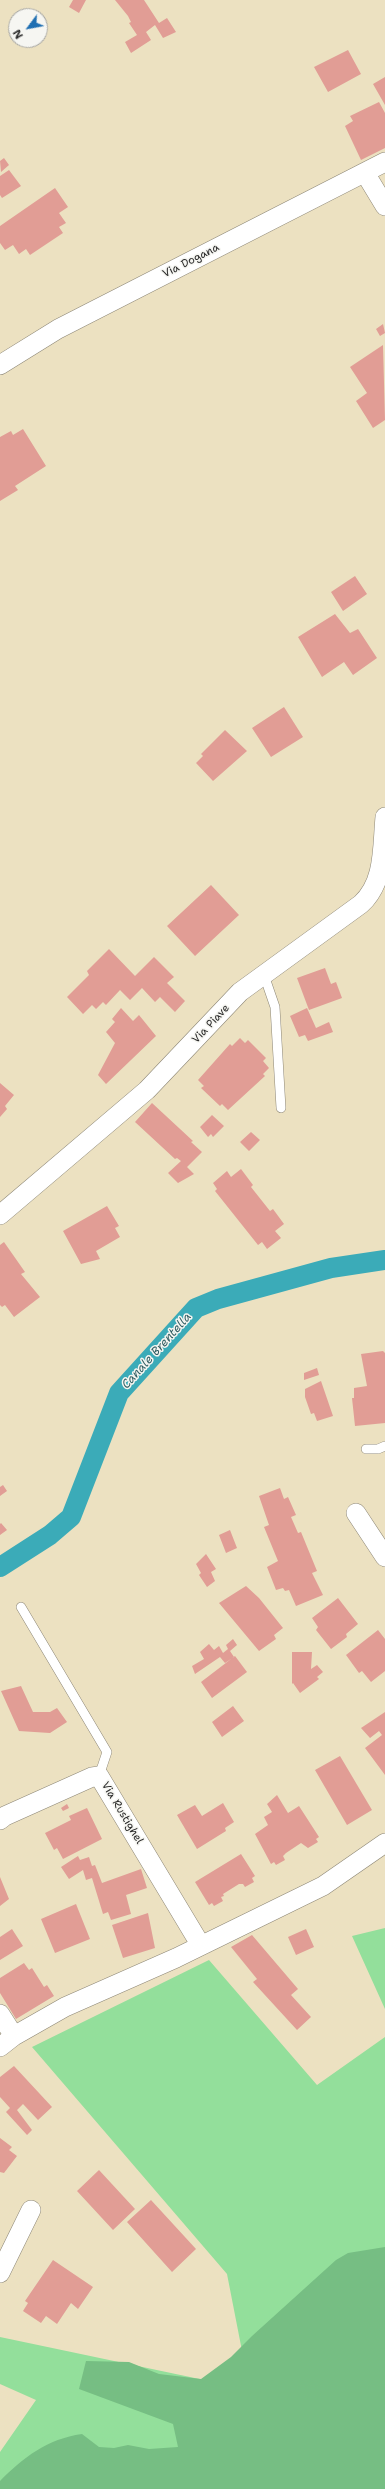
<!DOCTYPE html>
<html>
<head>
<meta charset="utf-8">
<style>
	body { margin:0 }
	#map { position:relative; width:385px; height:2489px; overflow:hidden; background:#ece1c1; font-family:"Shantell Sans",sans-serif }
	canvas { display:block }
	.north { position:absolute; left:8px; top:8px; width:40px; height:40px; box-sizing:border-box; background:#f6f6f2; border:1px solid #a5a5a2; border-radius:50%; rotate:238deg; font-size:11px; font-weight:700; line-height:16px; text-align:center; color:#2b2b2b }
	.north::after { content:''; display:block; margin:auto; width:14px; height:18px; background:#1f6fb2; clip-path:polygon(50% 0,100% 100%,50% 72%,0 100%) }
</style>
</head>
<body>
<div id="map">
<canvas width="385" height="2489"></canvas>
<div class="north">N</div>
</div>
<script>
const ctx = document.querySelector('canvas').getContext('2d');
ctx.lineJoin = 'round';
function paint(path, color) { ctx.fillStyle = color; ctx.fill(path, 'evenodd'); }
function trace(path, color, width, dash) { ctx.strokeStyle = color; ctx.lineWidth = width; ctx.lineCap = dash ? 'butt' : 'round'; ctx.setLineDash(dash || []); ctx.stroke(path); }
function drawText(font, color, halo, rows, align = 'center') {
  ctx.font = font + ' "Shantell Sans",sans-serif'; ctx.lineWidth = 3; ctx.setLineDash([]); ctx.textBaseline = 'middle'; ctx.strokeStyle = halo; ctx.fillStyle = color; for (const [text, x, y, turn = 0] of rows) {
    ctx.save(); ctx.translate(x, y); ctx.rotate((+turn || 0) * Math.PI / 180); ctx.textAlign = isNaN(turn) ? turn : align; if (halo) ctx.strokeText(text, 0, 0); ctx.fillText(text, 0, 0); ctx.restore();
  }
}
const green = new Path2D(`
	M385,1928V2009L352,1936Z
	M209,1960L317,2085L385,2037V2489H0V2452L36,2400L0,2384V2337L228,2385L243,2356L227,2274L32,2047Z`);
const forest = new Path2D(`
	M385,2247V2489H0V2481C24,2457 47,2439 82,2434L99,2447L114,2448L128,2445L149,2449L178,2447L173,2424L79,2389L86,2361L129,2362L159,2374L201,2379L231,2357L252,2336L336,2260L348,2253Z`);
const canal = new Path2D(`
	M0,1567L50,1535L71,1517L119,1393L196,1308L218,1299L331,1268L385,1260`);
const building = new Path2D(`
	M73,0H86L79,13L69,7Z
	M115,0H144L159,23L167,18L176,32L163,38L155,25L146,32L151,40L131,53L125,42L137,35L129,23L131,22L128,16Z
	M348,50L361,74L328,92L314,67Z
	M385,77V105L373,84Z
	M379,102L385,113V148L361,160L345,126L353,121L350,116Z
	M4,158L9,165L1,172L0,161Z
	M9,170L21,186L2,198L0,195V176Z
	M55,188L68,207L59,213L66,223L59,227L63,233L30,255L26,249L19,254L13,245L5,250L0,243V226Z
	M383,324L385,333L380,336L376,329Z
	M383,345L385,420L373,428L356,401L367,393L350,367Z
	M23,429L46,466L15,486L18,490L0,501V437L11,431L13,435Z
	M355,576L367,594L343,611L331,592Z
	M335,614L350,633L358,629L377,658L353,675L344,662L322,677L298,637Z
	M284,707L303,737L271,757L252,728Z
	M225,730L247,751L213,781L196,763L203,756L201,754Z
	M211,885L239,915L195,956L167,926Z
	M109,949L135,976L154,957L174,977L167,983L185,1001L175,1012L160,997L155,1002L142,988L130,1000L120,990L106,1005L103,1002L96,1009L92,1005L83,1014L67,997L89,975L87,971Z
	M325,968L331,984L336,982L342,998L309,1010L297,978Z
	M121,1008L133,1021L139,1015L156,1036L106,1084L98,1075L115,1043L106,1032L115,1022L112,1019Z
	M307,1008L316,1028L329,1022L333,1032L308,1041L305,1035L299,1037L290,1016Z
	M240,1038L245,1043L248,1040L266,1058L263,1061L269,1068L263,1074L265,1076L228,1110L222,1104L220,1106L201,1088L204,1086L198,1080L230,1044L232,1046Z
	M0,1083L14,1095L5,1106L7,1109L0,1117Z
	M152,1103L193,1141L191,1142L202,1152L187,1167L194,1174L178,1183L168,1173L181,1161L177,1158L175,1159L135,1122Z
	M212,1115L224,1126L213,1137L211,1134L208,1137L200,1127Z
	M251,1132L260,1140L249,1151L240,1142Z
	M241,1169L253,1185L251,1187L270,1211L273,1209L284,1224L275,1231L281,1238L267,1249L262,1242L258,1245L215,1191L217,1189L213,1183L227,1171L231,1177Z
	M107,1206L119,1226L115,1228L120,1237L96,1251L100,1259L81,1264L63,1231Z
	M4,1242L25,1272L21,1274L40,1297L14,1317L5,1305L2,1307L0,1305V1245Z
	M383,1351L385,1353V1423L355,1426L352,1398H354V1388L367,1386L361,1354Z
	M317,1368L319,1375L304,1380V1373Z
	M321,1381L333,1416L317,1421L314,1413L311,1414L305,1397V1389Z
	M3,1485L7,1491L0,1496V1487Z
	M280,1488L284,1499L288,1497L296,1515L291,1517L298,1533L301,1532L317,1571L312,1573L323,1595L296,1606L289,1590L285,1591L283,1588L276,1590L267,1567L278,1561L264,1527L269,1525L259,1496Z
	M1,1523L7,1530L0,1535V1524Z
	M230,1530L237,1548L226,1553L219,1535Z
	M206,1554L216,1569L211,1572L215,1581L207,1587L199,1575L201,1573L196,1564Z
	M246,1586L259,1598L283,1628L274,1635L276,1639L259,1651L219,1603Z
	M338,1598L358,1624L346,1634L347,1637L331,1649L316,1630L318,1627L312,1618Z
	M378,1630L385,1639V1671L371,1682L362,1671L359,1673L346,1655Z
	M233,1639L237,1645L230,1651L234,1657L225,1663L220,1657L195,1674L192,1666L204,1659L200,1652L209,1644L214,1650L219,1646L223,1653L228,1649L226,1645Z
	M292,1652H312L311,1669L317,1665L323,1672L317,1677L319,1679L300,1693L293,1683L292,1684Z
	M235,1656L247,1672L212,1698L201,1682Z
	M21,1686L33,1712H50L57,1708L67,1722L50,1733L19,1731L1,1691Z
	M233,1706L244,1721L222,1737L212,1722Z
	M385,1712V1775L365,1748L382,1735L379,1731L370,1738L361,1728Z
	M340,1756L372,1810L347,1825L315,1770Z
	M277,1795L288,1813L299,1806L319,1837L316,1839L318,1842L308,1848L301,1843L286,1853L283,1856L285,1860L276,1865L274,1862L271,1864L255,1834L268,1825L264,1817L272,1812L267,1804Z
	M223,1803L234,1822L225,1828L226,1831L197,1849L177,1815L195,1805L202,1816Z
	M67,1804L69,1808L63,1811L61,1808Z
	M87,1808L102,1839L63,1859L57,1848L54,1850L45,1833L71,1820L69,1816Z
	M241,1854L255,1876L252,1878L254,1882L245,1887L243,1884H239L223,1894L224,1896L221,1897L223,1901L214,1906L212,1903L209,1905L195,1882Z
	M78,1856L80,1860L89,1857L92,1866L95,1865L102,1883L141,1869L147,1888L126,1895L131,1914L111,1920L108,1912L103,1914L92,1878L86,1880L83,1870L69,1879L61,1867Z
	M0,1877L9,1899L0,1906Z
	M76,1904L90,1939L55,1953L41,1919Z
	M148,1913L155,1948L123,1958L112,1925Z
	M12,1929L23,1946L0,1960V1937Z
	M306,1929L314,1947L296,1955L288,1937Z
	M252,1935L298,1989L291,1995L311,2017L297,2030L253,1982L257,1979L231,1947Z
	M24,1963L29,1970L32,1968L44,1987L47,1985L54,1996L16,2019L0,1993V1978Z
	M14,2066L52,2107L38,2120L23,2104L17,2110L32,2130L27,2135L6,2112L10,2108L0,2097V2077Z
	M0,2138L12,2147L9,2150L17,2156L4,2173L0,2172Z
	M99,2170L135,2209L113,2230L77,2191Z
	M151,2200L196,2249L172,2272L127,2222Z
	M53,2260L93,2287L78,2309L71,2303L57,2324L46,2316L41,2323L23,2311L28,2303L25,2301Z`);
const lane = new Path2D(`
	M264,975L275,1007L281,1108
	M366,1449H378L385,1446
	M21,1607L107,1752L99,1776`);
const street = new Path2D(`
	M365,173L385,206
	M0,365L58,329L385,162
	M0,1215L147,1090L240,992L361,904C385,882 382,848 385,817
	M356,1513L385,1557
	M0,1820L5,1816L92,1777L99,1776L200,1944
	M0,2014L14,2036
	M0,2047L14,2036L65,2007L176,1958L323,1886L385,1843
	M0,2273L31,2210`);
const streetNames = [
	["Via Dogana",191,261,-27],
	["Via Piave",211,1024,-47],
	["Via Rustighel",122,1813,59]
];
const waterNames = [
	["Canale Brentella",157,1351,-48]
];
paint(green, '#93df9b');
paint(forest, '#76be83');
trace(canal, '#3babb8', 20);
paint(building, '#e19d95');
trace(lane, '#8c8676', 10);
trace(street, '#8c8676', 20);
trace(lane, '#fff', 9);
trace(street, '#fff', 19);
drawText('11px', '#2b2b2b', '#f6f6f2', streetNames);
drawText('italic 12px', '#315e63', '#f6f6f2', waterNames);
</script>
</body>
</html>
